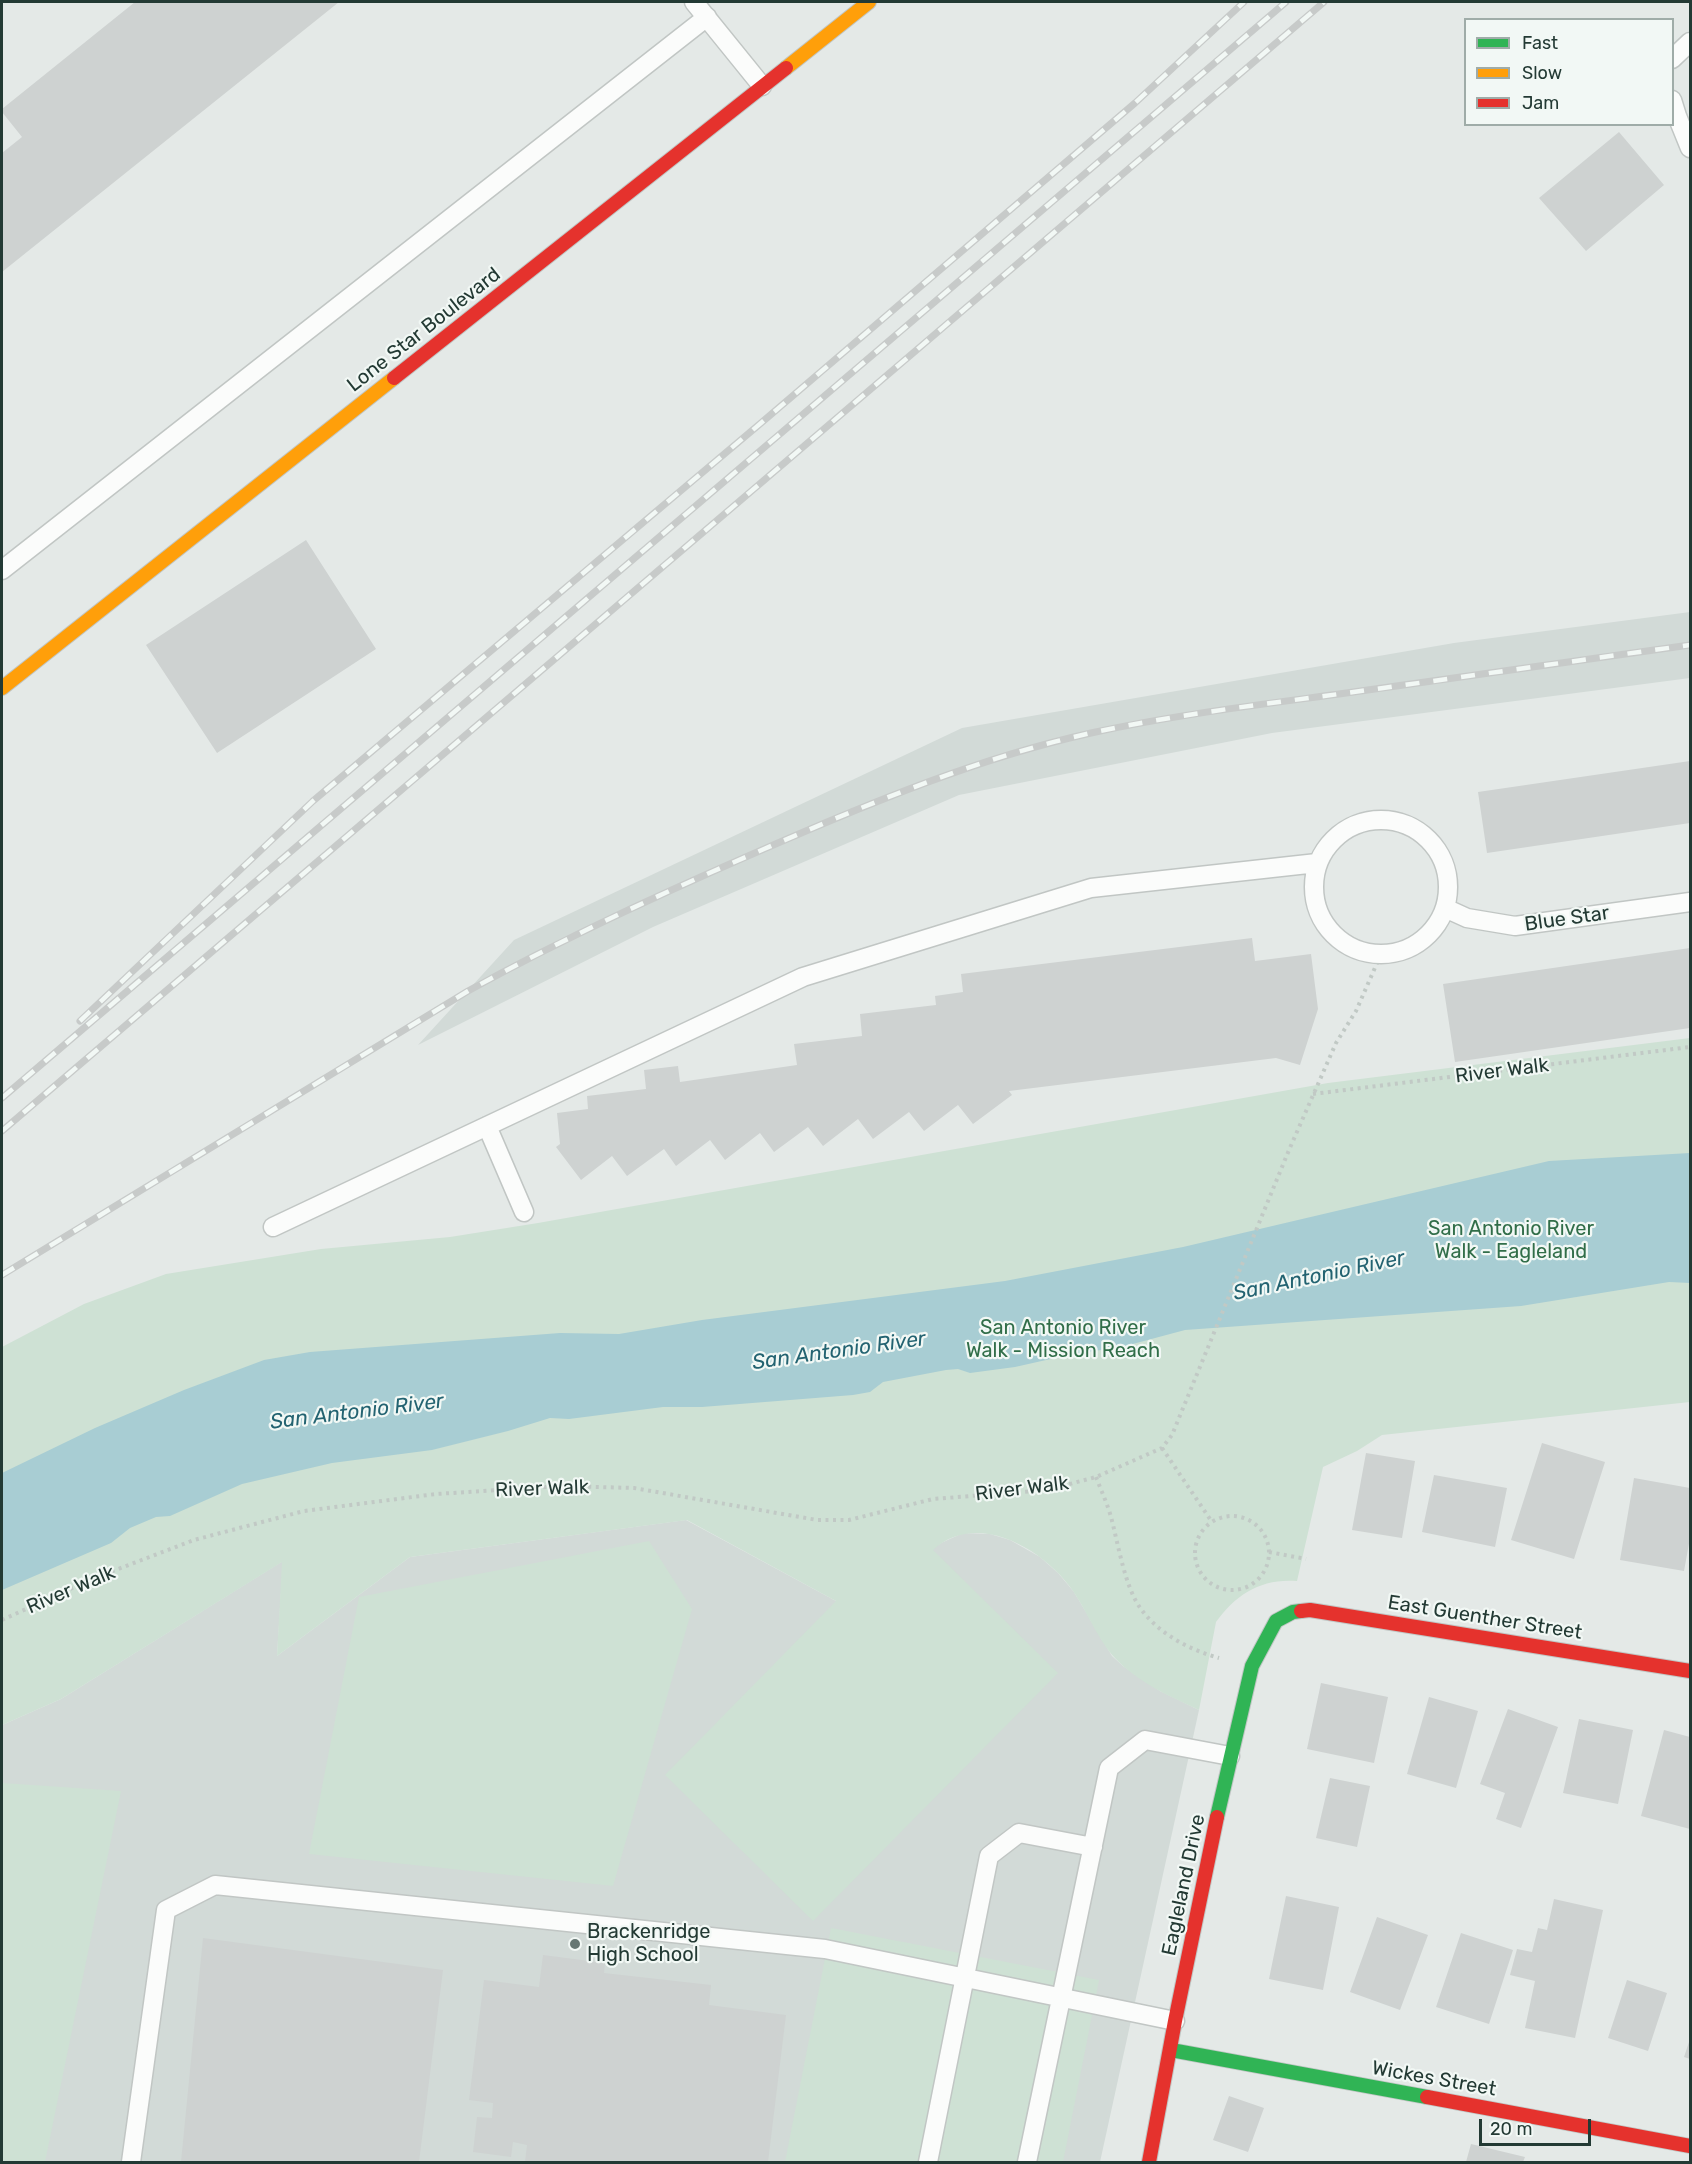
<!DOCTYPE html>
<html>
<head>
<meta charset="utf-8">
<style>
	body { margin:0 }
	#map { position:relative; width:1692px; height:2164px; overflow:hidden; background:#e4e9e7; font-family:Rubik,sans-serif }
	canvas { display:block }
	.frame { position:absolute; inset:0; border:3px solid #233a34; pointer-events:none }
	.legend { position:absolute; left:1464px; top:18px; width:210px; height:108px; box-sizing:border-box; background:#f2f8f5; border:2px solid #9faca8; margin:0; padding:8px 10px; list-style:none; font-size:18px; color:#233a34 }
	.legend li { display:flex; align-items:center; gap:12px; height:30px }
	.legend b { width:30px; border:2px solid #9faca8 }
	.scale { position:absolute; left:1479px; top:2119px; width:112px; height:27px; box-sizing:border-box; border:3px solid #233a34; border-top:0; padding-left:8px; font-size:18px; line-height:21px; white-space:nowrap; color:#233a34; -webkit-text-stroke:4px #f2f8f5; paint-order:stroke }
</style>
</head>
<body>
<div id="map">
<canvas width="1692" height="2164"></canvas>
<div class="frame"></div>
<ul class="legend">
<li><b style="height:8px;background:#30b455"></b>Fast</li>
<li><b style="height:8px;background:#ff9f0a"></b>Slow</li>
<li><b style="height:8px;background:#e5322d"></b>Jam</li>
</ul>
<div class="scale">20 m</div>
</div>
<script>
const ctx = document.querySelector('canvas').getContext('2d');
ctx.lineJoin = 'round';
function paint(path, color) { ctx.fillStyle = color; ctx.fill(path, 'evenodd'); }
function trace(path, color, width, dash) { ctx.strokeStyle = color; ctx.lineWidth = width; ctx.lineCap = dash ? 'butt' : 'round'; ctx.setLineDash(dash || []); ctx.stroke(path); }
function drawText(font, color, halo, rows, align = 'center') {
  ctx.font = font + ' Rubik,sans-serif'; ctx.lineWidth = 4.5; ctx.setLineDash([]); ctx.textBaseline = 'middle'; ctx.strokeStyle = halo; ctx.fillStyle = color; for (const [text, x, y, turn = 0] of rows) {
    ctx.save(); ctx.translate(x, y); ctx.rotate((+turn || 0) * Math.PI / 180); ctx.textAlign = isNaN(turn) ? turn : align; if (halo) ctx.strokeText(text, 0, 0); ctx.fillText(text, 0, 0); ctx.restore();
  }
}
const built = new Path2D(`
	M1690,612V678L1272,733L959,795L653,927L418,1045L514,940L962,728L1454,643Z
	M686,1520L836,1601L941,1543L963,1533L990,1534L1010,1540L1040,1557L1058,1573L1074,1592L1112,1656L1123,1666L1160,1691L1199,1710L1100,2162H2V1725L61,1699L283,1561L277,1656L410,1557Z`);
const green = new Path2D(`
	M1690,1038V1402L1382,1435L1357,1451L1323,1467L1297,1581C1262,1578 1236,1594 1216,1622L1199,1710C1169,1696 1137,1682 1114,1657C1099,1641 1086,1610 1073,1591C1045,1550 977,1509 933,1550L1058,1673L813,1921L665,1775L836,1601L687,1520L410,1557L277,1656L282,1562L61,1699L2,1725V1347L84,1304L166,1274L321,1249L450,1237L538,1223L1328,1083Z
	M649,1541L692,1609L613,1886L309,1854L359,1597Z
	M2,1783L121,1791L45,2162H2Z
	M831,1928L1099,1980L1063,2162H785Z`);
const water = new Path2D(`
	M1690,1153V1283L1669,1282L1521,1306L1185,1330L1129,1345L1055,1358L1015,1367L970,1373L958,1369L946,1370L883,1382L870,1392L853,1395L702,1407H663L569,1419L550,1418L508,1431L432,1450L332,1463L242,1484L170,1516L156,1517L130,1528L111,1543L2,1590V1473L95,1428L184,1390L264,1360L310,1352L560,1333L619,1334L702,1320L1005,1281L1183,1247L1549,1161Z`);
const building = new Path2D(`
	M135,2H339L2,272V153L22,137L2,112V109Z
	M1619,132L1664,185L1586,251L1539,198Z
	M306,540L376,649L217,753L146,645Z
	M1690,761V823L1487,853L1478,792Z
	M1252,938L1255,961L1311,954L1318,1009L1300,1065L1276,1058L1009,1091L1012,1095L973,1124L958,1105L924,1131L909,1112L873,1139L858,1119L823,1146L808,1127L774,1152L760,1133L725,1160L710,1140L676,1166L664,1149L627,1176L612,1156L581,1180L556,1147L560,1144L557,1113L588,1109L587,1096L646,1089L644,1070L678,1066L680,1082L797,1065L794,1044L862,1036L860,1014L936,1005L935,996L963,992L961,974Z
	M1690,948V1028L1455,1062L1443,984Z
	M1542,1443L1605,1462L1574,1559L1511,1540Z
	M1366,1453L1415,1461L1402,1538L1352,1530Z
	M1434,1475L1507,1488L1495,1547L1422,1532Z
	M1634,1478L1690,1488V1538L1684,1571L1620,1560Z
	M1321,1683L1388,1697L1374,1763L1307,1749Z
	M1429,1697L1478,1711L1456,1788L1407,1774Z
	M1508,1709L1558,1727L1521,1828L1496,1819L1505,1793L1480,1784Z
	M1579,1719L1633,1730L1618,1804L1563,1793Z
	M1664,1730L1690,1737V1829L1641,1816Z
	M1330,1778L1370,1786L1357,1847L1316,1838Z
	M1286,1896L1339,1907L1323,1990L1269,1979Z
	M1554,1899L1603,1910L1575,2038L1525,2028L1535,1981L1510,1975L1517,1949L1532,1952L1538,1928L1547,1930Z
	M1377,1917L1428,1935L1400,2010L1350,1992Z
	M1461,1933L1513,1950L1489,2024L1436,2007Z
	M203,1938L443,1970L419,2162H181Z
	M543,1955L605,1963L604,1973L711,1985L709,2005L786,2015L768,2162H525L527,2145L513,2142L511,2157L473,2152L477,2117L492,2118L493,2103L469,2100L484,1980L539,1987Z
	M1627,1980L1667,1993L1648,2051L1608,2038Z
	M1690,2039V2059L1684,2057Z
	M1229,2096L1264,2108L1248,2152L1213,2140Z
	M1471,2144L1525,2157L1523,2162H1466Z`);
const path = new Path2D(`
	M1313,1094L1690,1047
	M1162,1448L1212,1522
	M1096,1477C1101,1490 1107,1503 1111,1517C1118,1543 1125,1588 1141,1609C1159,1634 1190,1650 1219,1658
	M1195 1553a37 37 0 1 1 74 0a37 37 0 1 1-74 0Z
	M1269,1552L1306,1559
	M2,1620L92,1579L194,1540L304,1511L436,1494L562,1486L634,1488L817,1520H849L933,1499L1047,1490L1096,1477L1162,1448L1172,1435L1289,1150L1336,1043L1356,1011L1381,954`);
const lane = new Path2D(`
	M694,2L762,86
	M1672,59L1690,42
	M1672,100L1677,116L1690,148
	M2,570L707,17
	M1314 887a67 67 0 1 1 134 0a67 67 0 1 1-134 0Z
	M1445,908L1467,918L1515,926L1690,902
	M487,1126L524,1212
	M273,1227L803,977L1091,888L1317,863
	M131,2162L166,1910L215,1885L825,1949L1175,2021
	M928,2162L989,1856L1019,1833L1093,1847
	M1027,2162L1109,1768L1145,1740L1230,1756`);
const fast = new Path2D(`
	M1217,1817L1252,1666L1276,1621L1293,1612L1301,1611
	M1171,2050L1427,2097`);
const slow = new Path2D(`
	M786,68L869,2
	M2,688L394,378`);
const jam = new Path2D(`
	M394,378L786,68
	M1301,1611L1310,1610L1690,1671
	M1427,2097L1690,2146
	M1149,2162L1175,2021L1217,1817`);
const rail = new Path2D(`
	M80,1021L313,801L761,423L1135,103L1244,2
	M2,1098L1286,2
	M2,1131L1324,2
	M2,1275L468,991C564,938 663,893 764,849C870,803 978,758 1091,733C1173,715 1257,705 1339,694C1456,678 1573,661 1690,645`);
const markers = [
	[575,1944,6,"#677773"]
];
const streetNames = [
	["Lone Star Boulevard",424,330,-38],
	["Blue Star",1567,919,-8],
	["River Walk",1502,1071,-7],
	["River Walk",542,1489,-2],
	["River Walk",1022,1489,-7],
	["River Walk",71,1590,-23],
	["East Guenther Street",1485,1618,9],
	["Eagleland Drive",1184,1885,-78],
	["Wickes Street",1434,2079,10]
];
const parkNames = [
	["San Antonio River",1511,1229],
	["Walk - Eagleland",1511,1252],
	["San Antonio River",1063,1328],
	["Walk - Mission Reach",1063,1351]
];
const poiNames = [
	["Brackenridge",587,1932],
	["High School",587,1955]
];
const waterNames = [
	["San Antonio River",1319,1276,-12],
	["San Antonio River",839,1351,-8],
	["San Antonio River",357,1412,-7]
];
paint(built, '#d2dad7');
paint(green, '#cee1d4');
paint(water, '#a8cdd3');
paint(building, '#ced2d1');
trace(lane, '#c1c6c4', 21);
trace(fast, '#c0c6c4', 16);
trace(slow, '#c0c6c4', 16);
trace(jam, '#c0c6c4', 16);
trace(path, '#c1c9c5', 4, [3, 4.5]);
trace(lane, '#fbfcfb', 18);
trace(fast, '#30b455', 14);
trace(slow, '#ff9f0a', 14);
trace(jam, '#e5322d', 14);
trace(rail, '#c7cac9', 7);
trace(rail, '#f2f8f5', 4.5, [14]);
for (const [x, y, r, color] of markers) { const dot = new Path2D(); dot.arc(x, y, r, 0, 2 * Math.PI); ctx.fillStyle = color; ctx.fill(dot); trace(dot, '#f2f8f5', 2); }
drawText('20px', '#233a34', '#f2f8f5', streetNames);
drawText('20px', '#316e49', '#f2f8f5', parkNames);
drawText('20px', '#233a34', '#f2f8f5', poiNames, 'left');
drawText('italic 21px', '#236371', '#f2f8f5', waterNames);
</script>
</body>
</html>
